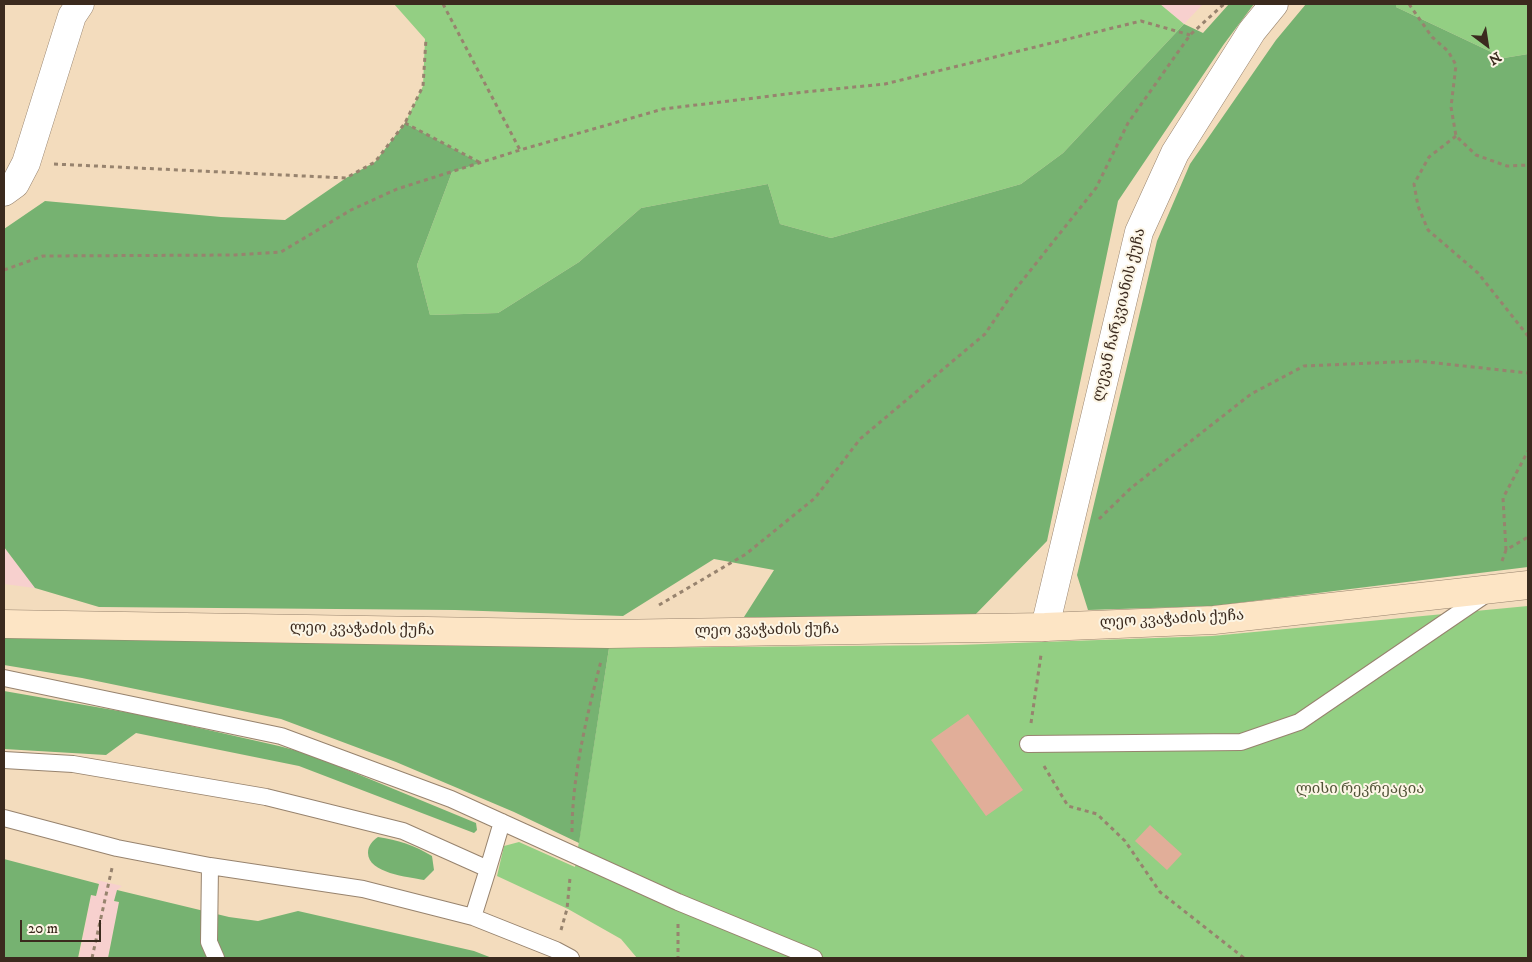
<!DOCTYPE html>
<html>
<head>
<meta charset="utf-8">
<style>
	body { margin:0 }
	#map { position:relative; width:1532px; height:962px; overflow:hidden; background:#f3dcbd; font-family:"IM FELL DW Pica",serif }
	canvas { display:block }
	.frame { position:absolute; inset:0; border:5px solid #3b2a1e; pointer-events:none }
	.north { position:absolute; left:1462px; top:20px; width:50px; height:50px; -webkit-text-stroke:4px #fcf5e5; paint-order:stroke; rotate:149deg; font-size:14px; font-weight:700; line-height:20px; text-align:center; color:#3b2a1e }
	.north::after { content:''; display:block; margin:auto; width:18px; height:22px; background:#3b2a1e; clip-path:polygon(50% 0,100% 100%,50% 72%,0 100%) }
	.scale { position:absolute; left:20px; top:920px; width:81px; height:22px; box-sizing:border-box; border:2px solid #3b2a1e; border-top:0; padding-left:6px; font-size:15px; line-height:18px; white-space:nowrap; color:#3b2a1e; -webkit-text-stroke:4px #fcf5e5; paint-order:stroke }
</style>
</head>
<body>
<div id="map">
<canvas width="1532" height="962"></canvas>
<div class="frame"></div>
<div class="north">N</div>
<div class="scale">20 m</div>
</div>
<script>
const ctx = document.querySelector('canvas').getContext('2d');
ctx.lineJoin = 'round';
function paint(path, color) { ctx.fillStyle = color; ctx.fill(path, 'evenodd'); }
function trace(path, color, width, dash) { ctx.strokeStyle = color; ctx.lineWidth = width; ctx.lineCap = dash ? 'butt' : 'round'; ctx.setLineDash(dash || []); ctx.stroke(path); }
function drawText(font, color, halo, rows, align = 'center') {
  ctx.font = font + ' "IM FELL DW Pica","Noto Serif Georgian",serif'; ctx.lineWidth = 4; ctx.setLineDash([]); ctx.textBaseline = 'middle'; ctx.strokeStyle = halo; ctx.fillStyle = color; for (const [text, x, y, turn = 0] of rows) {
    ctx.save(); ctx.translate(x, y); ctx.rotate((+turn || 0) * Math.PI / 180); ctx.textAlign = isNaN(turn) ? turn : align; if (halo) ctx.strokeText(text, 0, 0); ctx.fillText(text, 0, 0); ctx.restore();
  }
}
const built = new Path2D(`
	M1160,4H1203L1184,24Z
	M4,547L35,588L4,584Z
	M97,880L122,886L117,890L114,901L119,902L108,958H79L91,895L96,896L99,884Z`);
const green = new Path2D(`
	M394,4H1160L1184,24L1063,153L1021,184L831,238L780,224L768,184L641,208L579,262L498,313L430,315L417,265L452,172L479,163L405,123L423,86L425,39Z
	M1396,4H1528V54L1504,58L1396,7Z
	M1528,606V958H637L621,939L568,909L497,876L504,846L519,842L575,867L609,648L958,645L1212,636Z`);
const forest = new Path2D(`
	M1229,4H1254L1224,44L1118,201L1047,541L972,618L744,617L774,570L714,559L623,616L455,610L99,607L35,588L4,547V229L45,201L221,217L285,220L346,178L375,162L405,123L480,163L452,172L417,265L430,315L498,313L579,262L641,208L768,184L780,224L831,238L1021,184L1063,153L1184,24L1203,33Z
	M1306,4H1396V7L1504,58L1528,54V567L1213,606L1088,610L1077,575L1157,241L1190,164L1276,40Z
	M4,637L609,648L579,843L514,812L396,762L281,719L82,678L4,665Z
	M4,691L142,715L279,746L309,754L476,823L477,830L474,833L299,766L136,733L106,755L4,749Z
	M378,837C398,840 414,845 432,856L434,870L424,880C408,877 368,873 368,853C368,846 372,841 378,837Z
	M4,859L99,884L96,896L91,895L78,958H4Z
	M117,890L229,917L258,921L298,911L474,951L492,958H108L119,902L114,901Z`);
const building = new Path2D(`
	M968,714L1023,790L986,816L931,740Z
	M1150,825L1182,854L1167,870L1135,841Z`);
const path = new Path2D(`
	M443,4L520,150
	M1409,4L1432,37L1448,51L1456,65L1451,107L1456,136L1476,155L1507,166L1528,165
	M405,123L479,162
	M1456,136L1429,157L1414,184L1418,206L1428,230L1478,273L1528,336
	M54,164L346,178L375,162L405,123L423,86L426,39
	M4,270L43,256L235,255L281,252L351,210L397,189L520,150L663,109L804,92L885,84L1141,21L1190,35
	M1099,519L1131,488L1251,394L1304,366L1418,361L1528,373
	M1506,550L1503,498L1528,451
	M1502,561L1506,550L1528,537
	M659,605L746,554L815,498L860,439L985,334L1014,291L1096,188L1128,123L1190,35L1224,4
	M1031,723L1041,655
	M1044,766L1068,806L1097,814L1125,841L1160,892L1244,958
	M572,832C572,776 587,715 601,661
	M678,924V958
	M561,930L567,909L570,878
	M92,958L112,868`);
const service = new Path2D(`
	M4,678L281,736L451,799L678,902L814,958
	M1028,744L1241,742L1299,722L1488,593
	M4,760L73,764L266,797L403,831L488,869L473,917
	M4,818L117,848L210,866L363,889L473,917L556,950L571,958
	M210,866L209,942L216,958
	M488,869L502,822`);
const minor = new Path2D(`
	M4,192L15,184L26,163L72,16L80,4
	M1045,627L1139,232L1175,153L1252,31L1274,4`);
const secondary = new Path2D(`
	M4,624L608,634L1045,627L1214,620L1528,585`);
const streetNames = [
	["ლევან ჩარკვიანის ქუჩა",1120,315,-76],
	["ლეო კვაჭაძის ქუჩა",1172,620,-3],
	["ლეო კვაჭაძის ქუჩა",362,630,1],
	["ლეო კვაჭაძის ქუჩა",767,631,-1]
];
const parkNames = [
	["ლისი რეკრეაცია",1360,790]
];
paint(built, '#f7d0ce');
paint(green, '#93cf83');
paint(forest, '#76b271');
paint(building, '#e1ae99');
trace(service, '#97836e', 18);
trace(minor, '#97836e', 29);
trace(secondary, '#97836e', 29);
trace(path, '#97836e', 3, [4, 4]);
trace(service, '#fff', 16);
trace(minor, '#fff', 28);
trace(secondary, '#fde5c5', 28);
drawText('15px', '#3b2a1e', '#fcf5e5', streetNames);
drawText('15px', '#515337', '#fcf5e5', parkNames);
</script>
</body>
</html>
